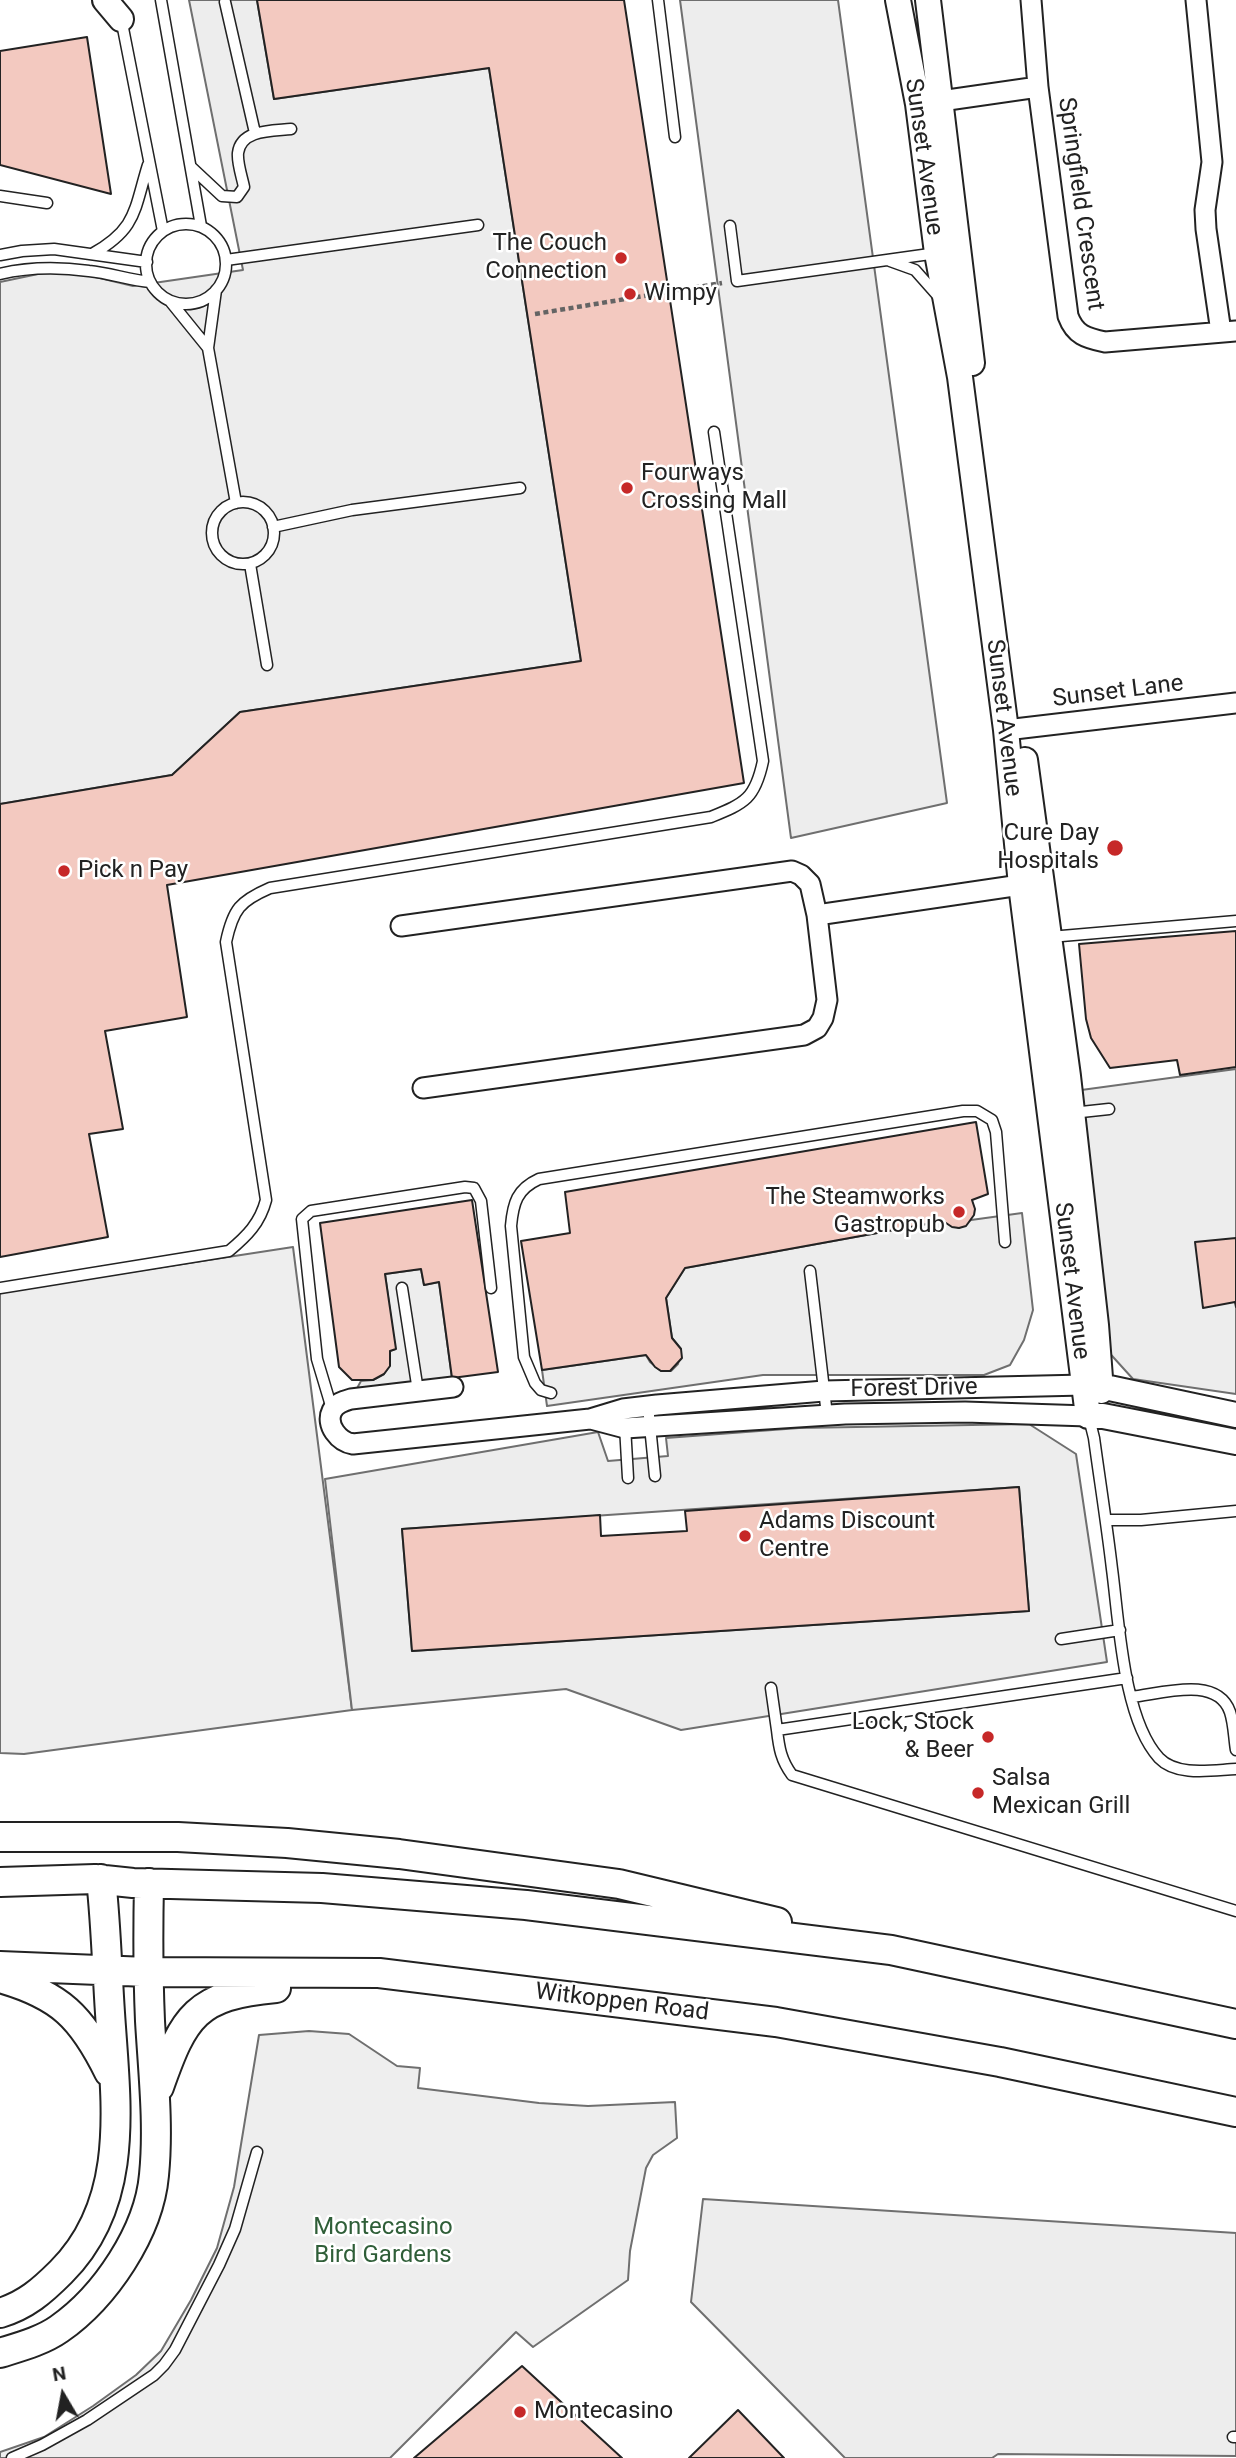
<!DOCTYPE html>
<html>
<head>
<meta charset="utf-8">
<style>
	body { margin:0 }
	#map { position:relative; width:1236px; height:2458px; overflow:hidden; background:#fff; font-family:Roboto,sans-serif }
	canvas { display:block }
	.north { position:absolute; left:28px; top:2360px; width:70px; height:70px; -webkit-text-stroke:5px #fff; paint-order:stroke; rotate:350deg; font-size:19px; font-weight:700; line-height:28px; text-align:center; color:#222 }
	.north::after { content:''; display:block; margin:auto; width:24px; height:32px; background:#222; clip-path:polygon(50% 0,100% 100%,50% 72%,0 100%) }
</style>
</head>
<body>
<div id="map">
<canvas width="1236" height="2458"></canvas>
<div class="north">N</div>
</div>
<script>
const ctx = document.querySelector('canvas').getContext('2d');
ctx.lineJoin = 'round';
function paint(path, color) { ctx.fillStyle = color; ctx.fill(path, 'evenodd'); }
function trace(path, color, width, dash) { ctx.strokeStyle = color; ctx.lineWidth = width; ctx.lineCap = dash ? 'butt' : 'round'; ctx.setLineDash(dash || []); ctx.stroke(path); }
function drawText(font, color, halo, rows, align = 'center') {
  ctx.font = font + ' Roboto,sans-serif'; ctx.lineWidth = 5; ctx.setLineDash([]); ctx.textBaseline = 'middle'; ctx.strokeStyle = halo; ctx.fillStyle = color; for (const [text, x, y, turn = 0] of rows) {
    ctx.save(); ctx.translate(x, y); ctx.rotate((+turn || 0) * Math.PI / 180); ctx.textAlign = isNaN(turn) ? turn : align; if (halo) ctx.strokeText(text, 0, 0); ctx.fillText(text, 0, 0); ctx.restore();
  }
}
const green = new Path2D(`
	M293,1247L352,1710L24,1754L0,1753V1292Z
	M309,2031L349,2034L397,2066L420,2068L418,2088L539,2103L588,2106L675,2102L677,2138L653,2155L646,2168L630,2251L628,2280L533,2347L516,2332L390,2458H0V2452L44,2437L93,2406L136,2375L161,2351L191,2300L217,2248L234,2187L259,2035Z`);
const parking = new Path2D(`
	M189,0H257L274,99L489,68L581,661L240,712L172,775L0,804V282L62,269L133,286L243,270Z
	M680,0H838L947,803L791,838Z
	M1236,1069V1394L1133,1379L1104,1347L1074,1091Z
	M1022,1213L1033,1310L1024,1340L1010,1365L984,1375H763L547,1406L542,1370L646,1355L650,1362L661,1371H671L678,1364L681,1349L672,1338L666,1298L685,1268L943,1221L959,1228L971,1220Z
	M421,1269L424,1285L439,1282L452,1378L350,1401L361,1381L373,1380L384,1374L390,1365V1351L395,1349L385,1274Z
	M1029,1424L1076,1454L1107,1662L681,1730L566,1689L352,1710L325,1479L598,1432L608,1461L668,1456L666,1438L799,1428ZM1019,1487L1029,1611L412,1651L402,1529Z
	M703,2199L1236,2233V2456L998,2454L992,2458H845L691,2302Z`);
const building = new Path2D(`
	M257,0H624L744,783L167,885L187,1017L105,1031L123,1129L89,1134L108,1237L0,1257V804L172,775L240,712L581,661L489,68L274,99Z
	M87,37L111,194L0,165V51Z
	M1236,931V1067L1180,1075L1177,1060L1110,1068L1091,1038L1086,1019L1079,944Z
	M976,1122L988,1194L972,1200L975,1209L974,1215L966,1226L959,1228L952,1227L943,1221L685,1268L666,1298L672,1338L681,1349L682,1358L670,1371H661L655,1367L646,1355L542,1370L521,1241L570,1233L565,1192Z
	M472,1200L498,1372L452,1378L439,1282L424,1285L421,1269L385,1274L396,1349L390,1351V1366L384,1374L373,1380H352L339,1367L320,1223Z
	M1236,1238V1307L1235,1302L1203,1308L1195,1242Z
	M1019,1487L1029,1611L412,1651L402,1529L600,1515L601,1536L687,1531L685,1511Z
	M522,2366L622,2458H414Z
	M738,2410L784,2458H689Z`);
const path = new Path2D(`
	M535,314L722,283`);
const service = new Path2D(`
	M161,0L201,226
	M658,0L675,137
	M225,2L255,133
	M121,18L163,231
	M191,167L222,196L237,197L244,187C242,177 237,163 238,153C241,129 273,131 291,129
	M0,196L47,203
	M146 264a40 40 0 1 1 80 0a40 40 0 1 1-80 0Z
	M730,226L737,281L937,253
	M92,254C137,229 134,210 148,165
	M0,255L22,251L54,249L147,262
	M226,260L478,225
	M890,261L915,270L938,296
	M0,274C29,267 59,267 89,271C110,273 129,280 150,282
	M216,290L208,348L236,503
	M170,301L208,348
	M212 533a31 31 0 1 1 62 0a31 31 0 1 1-62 0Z
	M273,527L352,510L520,488
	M250,564L267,665
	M1050,937L1236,921
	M1072,1113L1109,1109
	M810,1271L827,1415
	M0,1288L229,1251C247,1236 260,1223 266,1200L226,942C233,909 240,901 270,888L711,817C745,803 755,799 763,761L714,432
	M402,1288L418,1391
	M551,1393L541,1390L535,1383L524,1357L511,1226C513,1203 517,1189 539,1179L963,1111H977L992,1120L996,1132L1005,1242
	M648,1406L655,1476
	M332,1409L317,1359L302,1219L311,1211L465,1187L474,1188L481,1201L491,1288
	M1089,1418L1094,1438C1100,1482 1107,1526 1112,1569C1119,1621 1123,1719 1159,1758C1177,1777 1213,1770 1236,1769
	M625,1426L628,1478
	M1106,1520H1141L1236,1511
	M1061,1639L1120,1630
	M1127,1678L777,1730C779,1748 781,1760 792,1775L1236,1911
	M771,1688L777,1730
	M1131,1697C1161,1694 1217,1675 1230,1712C1234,1724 1234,1738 1236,1750
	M1233,2437H1236
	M12,2458L42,2445L87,2420L154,2375L164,2365L175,2350L219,2265L235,2229L257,2152`);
const minor = new Path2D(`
	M1031,0L1038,87
	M1196,0L1212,162L1205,210L1206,229L1221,332
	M927,103L1038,87L1068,316C1075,335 1086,338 1105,342L1236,331
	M1006,730L1236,703
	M817,915L1034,883
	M401,926L792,871L801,875L810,884L817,915L827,1000L823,1018L817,1028L804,1035L423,1088
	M453,1387L351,1399C344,1401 336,1403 332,1411C325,1425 339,1442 353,1444L590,1419L623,1409L657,1405L824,1391L1084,1385
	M591,1419L625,1428L845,1414L965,1412L1088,1416`);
const tertiary = new Path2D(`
	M105,0L121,19
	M898,0L918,104L937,253L960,377L1006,730L1021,885L1088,1416H1103L1236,1442
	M928,0L972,363
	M1025,760L1068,1076L1096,1325L1101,1391
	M1085,1385L1100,1386L1236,1415`);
const secondary = new Path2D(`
	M0,1837H178L287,1843L399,1854L619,1884L777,1922
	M0,1882L95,1879L133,1883L322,1888L526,1905L891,1950L1236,2024
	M0,1966L147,1972L379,1973L776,2022L1000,2062L1236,2112
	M0,1978C60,1995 82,2017 109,2072
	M159,2087C184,2016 196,1995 276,1988
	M0,2313C26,2305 42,2291 61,2272C131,2202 116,2104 110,2013C107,1968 106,1924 101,1879
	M0,2353C19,2347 42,2341 59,2329C105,2297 149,2232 154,2175C159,2125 153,2072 150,2021C148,1975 148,1929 149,1883`);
const markers = [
	[621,258,7,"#c62828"],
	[630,294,7,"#c62828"],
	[627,488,7,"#c62828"],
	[1115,848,9,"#c62828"],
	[64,871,7,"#c62828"],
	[959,1212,7,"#c62828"],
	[745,1536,7,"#c62828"],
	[988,1737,7,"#c62828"],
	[978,1793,7,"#c62828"],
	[520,2412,7,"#c62828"]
];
const streetNames = [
	["Sunset Avenue",923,157,82],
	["Springfield Crescent",1080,204,82],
	["Sunset Lane",1118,692,-7],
	["Sunset Avenue",1003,718,83],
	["Sunset Avenue",1071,1281,83],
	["Forest Drive",914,1389,-1],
	["Witkoppen Road",622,2003,7]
];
const poiNames = [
	["The Couch",607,244,"right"],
	["Connection",607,272,"right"],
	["Wimpy",644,294],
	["Fourways",641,474],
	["Crossing Mall",641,502],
	["Cure Day",1099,834,"right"],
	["Hospitals",1099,862,"right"],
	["Pick n Pay",78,871],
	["The Steamworks",945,1198,"right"],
	["Gastropub",945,1226,"right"],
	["Adams Discount",759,1522],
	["Centre",759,1550],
	["Lock, Stock",974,1723,"right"],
	["& Beer",974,1751,"right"],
	["Salsa",992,1779],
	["Mexican Grill",992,1807],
	["Montecasino",534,2412]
];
const parkNames = [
	["Montecasino",383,2228],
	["Bird Gardens",383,2256]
];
paint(green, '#eee');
trace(green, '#6f6f6f', 2);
paint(parking, '#ededed');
trace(parking, '#6f6f6f', 2);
paint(building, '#f3c9c0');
trace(building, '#222', 2);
trace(service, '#222', 13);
trace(minor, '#222', 23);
trace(tertiary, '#222', 28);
trace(secondary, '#222', 32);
trace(path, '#646464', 4.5, [5, 3.5]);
trace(service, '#fff', 10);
trace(minor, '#fff', 19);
trace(tertiary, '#fff', 24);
trace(secondary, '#fff', 28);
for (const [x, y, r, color] of markers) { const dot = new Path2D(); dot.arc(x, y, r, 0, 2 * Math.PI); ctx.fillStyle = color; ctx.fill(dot); trace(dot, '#fff', 2.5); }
drawText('24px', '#222', '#fff', streetNames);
drawText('24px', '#222', '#fff', poiNames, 'left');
drawText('24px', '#2f5e38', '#fff', parkNames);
</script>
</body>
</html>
